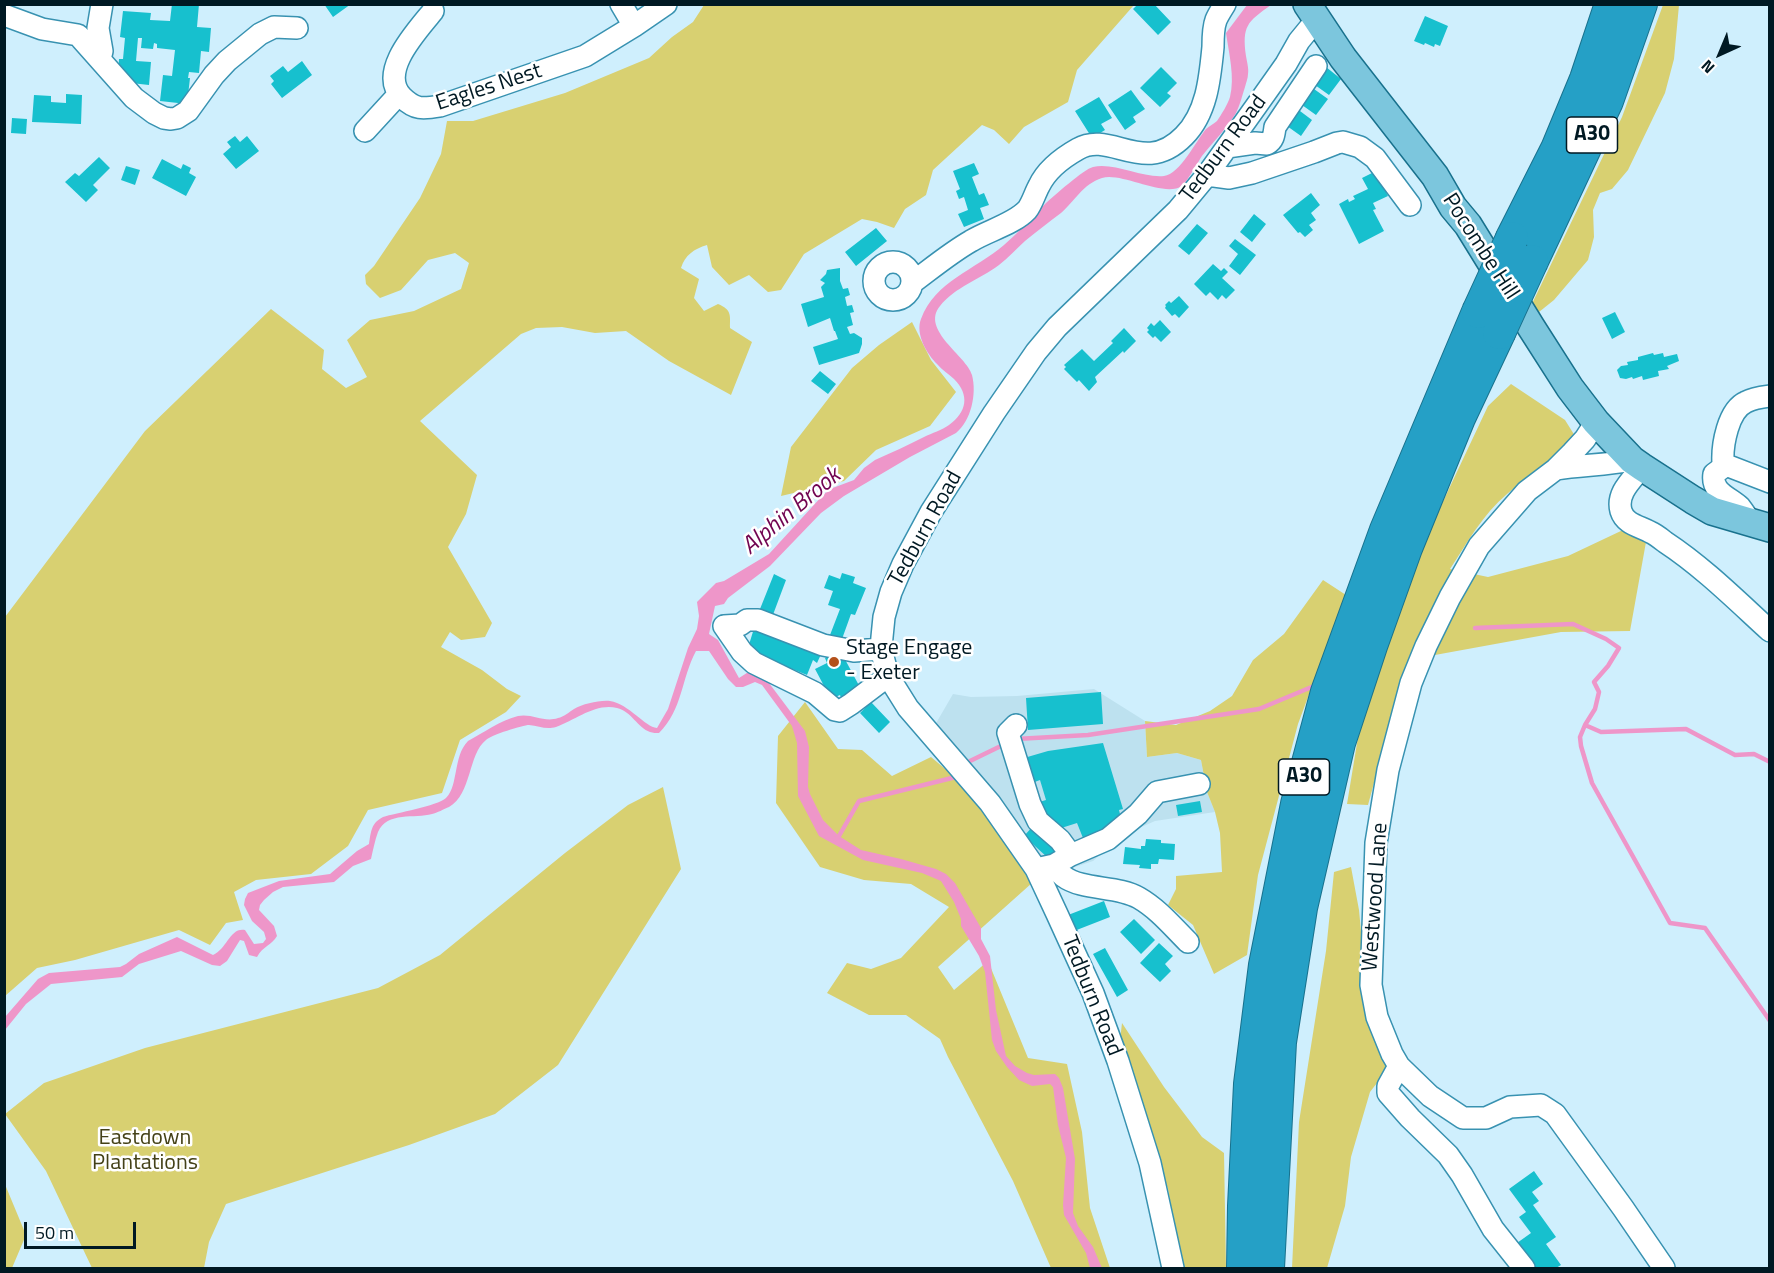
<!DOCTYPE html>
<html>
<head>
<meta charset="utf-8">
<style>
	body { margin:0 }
	#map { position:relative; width:1774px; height:1273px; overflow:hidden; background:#cfeffd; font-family:"Titillium Web",sans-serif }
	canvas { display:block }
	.frame { position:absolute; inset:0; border:6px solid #001923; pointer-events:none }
	.north { position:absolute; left:1690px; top:24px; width:60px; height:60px; -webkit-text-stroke:4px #fff; paint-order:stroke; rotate:224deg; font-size:16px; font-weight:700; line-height:24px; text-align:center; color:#001923 }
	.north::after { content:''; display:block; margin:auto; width:21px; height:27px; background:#001923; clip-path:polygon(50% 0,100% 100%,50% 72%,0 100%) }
	.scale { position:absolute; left:24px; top:1222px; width:112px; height:27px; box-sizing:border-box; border:3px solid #001923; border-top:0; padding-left:8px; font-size:18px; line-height:21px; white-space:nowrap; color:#001923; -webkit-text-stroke:4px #fff; paint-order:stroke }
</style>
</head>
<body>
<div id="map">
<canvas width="1774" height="1273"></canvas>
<div class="frame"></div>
<div class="north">N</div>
<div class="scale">50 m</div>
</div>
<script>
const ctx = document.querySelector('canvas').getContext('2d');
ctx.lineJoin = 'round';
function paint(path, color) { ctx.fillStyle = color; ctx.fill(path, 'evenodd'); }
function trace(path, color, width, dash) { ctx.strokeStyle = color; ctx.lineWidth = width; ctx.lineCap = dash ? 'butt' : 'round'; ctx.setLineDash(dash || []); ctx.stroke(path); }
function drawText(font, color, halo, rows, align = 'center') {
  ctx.font = font + ' "Titillium Web",sans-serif'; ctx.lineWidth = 5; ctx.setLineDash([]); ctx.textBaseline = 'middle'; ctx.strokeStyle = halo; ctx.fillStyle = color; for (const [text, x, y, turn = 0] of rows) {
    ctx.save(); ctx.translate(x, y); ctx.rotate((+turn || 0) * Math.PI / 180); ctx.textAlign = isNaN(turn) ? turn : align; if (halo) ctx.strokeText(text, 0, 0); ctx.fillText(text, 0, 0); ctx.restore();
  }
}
const built = new Path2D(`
	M1094,689L1145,721L1147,757L1177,753L1201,760L1207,792L1215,812L1155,821L1121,836L1093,861L1048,876L935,725L953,694L971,697L1017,696Z`);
const green = new Path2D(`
	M704,5H1134L1077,70L1068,102L1024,127L1009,144L994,130L982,125L933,170L926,195L905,209L894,228L877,222L862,219L804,254L781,290L768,292L749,275L729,285L712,267L707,245C694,249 685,255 681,268L699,279L694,298L704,311L718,304C732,310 730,315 730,328L752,342L731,395L669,361L626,331L595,333L562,327L536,328L521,334L420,421L477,475L466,514L448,547L492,623L485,637L461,640L450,632L441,647L482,670L507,689L521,696L506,712L460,740L442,793L368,810L348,846L311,874L256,880L234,892L243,920L226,923L210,945L179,930L75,960L37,968L5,996V617L145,431L271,309L324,350L322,369L346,388L367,377L347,340L370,320L414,311L461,289L469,263L455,253L428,260L401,290L380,298L366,284L365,275L374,266L420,198L441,154L447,121H473L565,93L649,58L672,37L693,22Z
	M1663,5H1679L1674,59L1665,93L1628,170L1612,189L1600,193L1593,210L1594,237L1588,260L1554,300L1534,316L1528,312L1622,117Z
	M912,322L931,360L956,392L930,426L876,450L844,481L781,496L791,447L852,368L879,345Z
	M1511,384L1565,420L1575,436C1558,460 1529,475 1507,494C1483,514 1467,543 1450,569L1488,577L1568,556L1623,530L1646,542L1630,631L1561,632L1413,659L1394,709L1368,805L1347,804L1361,719L1396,613L1431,527L1488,406Z
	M1323,580L1346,595L1298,724L1258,875L1247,955L1214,974L1193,925L1168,905L1176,889V876L1222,872L1220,833L1215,812L1207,792L1201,760L1177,753L1147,757L1145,721L1176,725L1210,711L1232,696L1253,660L1284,634Z
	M805,702L838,749L862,750L892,776L931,757L976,795L1019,848L1032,883L938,967L954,990L988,961L1028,1058L1067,1064L1082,1132L1090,1208L1110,1268H1051L1013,1181L948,1057L940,1039L906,1015H869L827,993L847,963L871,969L901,958L949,907L911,884L864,880L820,867L776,803L778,736Z
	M663,787L681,869L558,1065L495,1114L409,1145L226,1204L209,1242L204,1268H92L46,1171L5,1114L44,1083L145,1048L378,988L440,955L565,853L628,805Z
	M1351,867L1359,910L1367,995L1389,1052L1387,1070L1370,1092L1351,1157L1345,1206L1327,1268H1292L1299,1122L1326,951L1334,872Z
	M1122,1023L1164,1087L1202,1137L1224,1153L1226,1268H1182L1168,1189L1119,1049Z
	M4,1182L26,1235L12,1268H5Z`);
const water = new Path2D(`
	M1247,5H1271C1247,22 1242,26 1246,56C1247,62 1249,69 1248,74C1248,78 1246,83 1245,87C1242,96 1240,105 1236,113C1227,128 1213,142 1202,156C1198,162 1187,182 1182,186C1164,198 1122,172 1102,178C1083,184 1075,201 1061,213C1049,222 1037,231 1025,241C1016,249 1008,258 999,265C979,280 955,287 940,306C920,330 967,356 972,375C977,394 971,421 956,433L910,457L844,496L821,513L770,566L728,598L724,604L715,606L709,634L718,640L739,678L750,671L763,675L805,731L809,747L808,787L810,794L823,820L839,836L861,850L901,859L936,869L946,874L955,883L981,928V939L990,956L996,1010L1006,1056L1015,1066L1027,1073L1034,1075L1055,1074L1059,1078L1063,1088L1075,1159L1073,1213L1078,1226L1093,1247L1102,1268H1090L1086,1253L1064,1215L1063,1205L1066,1158L1058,1125L1053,1087L1050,1084L1032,1086L1019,1080L1007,1067L996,1051L992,1040L985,972L979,956L961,926V919L954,902L941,881L922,873L863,860L819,836L798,796L797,743L792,726L762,685L755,682L743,687H736L728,679L709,651H696C681,679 683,709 659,733C656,733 653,733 650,732C638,728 631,711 617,708C595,703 576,720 556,727C546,730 539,726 529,725C523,725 491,735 486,740C468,754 472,794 449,807C444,809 437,813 432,814C415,819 387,811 378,832C375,840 373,850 371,859L353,866L334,882L283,887L273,892L264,900L260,905L259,910L274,926L277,936C272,945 263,946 257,957L249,955L244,941L240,940L227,961L220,966L212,965L181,951L139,964L122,977L51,984L26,1004L5,1030V1017L38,979L49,973L120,967L126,964L139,954L177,937L213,955C227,949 230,927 245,930L254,944L263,943L266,939L264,932L252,921L244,905L245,899L248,893L279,881L330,874L357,851L369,844C371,832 371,823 383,817C396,813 437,806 446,798C453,791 454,780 456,771C458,761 460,749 468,741C483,733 501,720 518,716C532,713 544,723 558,718C564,717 569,712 574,709C583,704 599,700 610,701C629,704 645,727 657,728L668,709L688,648L697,629L699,616L697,602L716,583L724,581L769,554L823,495L830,489L854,480L864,468L875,460C891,453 908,445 924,437C932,433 942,430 949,425C967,412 970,395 954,379C949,374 942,370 937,364C927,354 915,334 921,319C935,281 975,270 1004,245C1019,232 1032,217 1046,203C1054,196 1084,169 1093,167C1114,162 1141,178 1164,176C1180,174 1196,141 1206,129C1209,126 1214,124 1217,121C1221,115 1228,104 1230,97C1235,77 1229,54 1226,33Z`);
const stream = new Path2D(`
	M1475,628L1573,624L1606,639L1619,648L1608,666L1594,682L1599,692L1595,709L1585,725L1601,732L1686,729L1735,755L1754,754L1770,762
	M1585,725L1580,737L1581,746L1592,783L1670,923L1705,928L1770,1021
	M1016,739L1088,735L1259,709L1314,686
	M970,761L1005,744
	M835,839L839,836L859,801L956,777`);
const building = new Path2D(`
	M172,4H199L197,27L211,28L209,52L201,51L199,73L189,72L188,78H190L187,104L160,101L163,75L172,76L175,50L157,48V44L154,43L153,49L141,48L142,38H138L136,61L151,62L149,85L131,83V77L118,75L119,59H123L125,38L120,37L123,11L151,13L150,20L170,21Z
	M324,4H351L333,17Z
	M1138,4H1154L1171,22L1158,35L1133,9Z
	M1425,16L1448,26L1440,46L1435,44L1434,47L1425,43L1424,45L1414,41Z
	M302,61L312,75L282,98L271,84L274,81L270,76L283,66L288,72Z
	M1321,63L1341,79L1329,95L1308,80Z
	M1161,67L1177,83L1167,93L1171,96L1160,107L1140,88Z
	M1307,84L1328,99L1316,115L1295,100Z
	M1131,90L1145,109L1133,117L1136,122L1125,130L1108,105Z
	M66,94L82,95L81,124L32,122L34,95L51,96V102L66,103Z
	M1099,97L1112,118L1101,124L1105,130L1092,138L1075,111Z
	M1292,105L1312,120L1301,136L1280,121Z
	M12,118L27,119L26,134L11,133Z
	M235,136L240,142L247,136L259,151L236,169L223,154L231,147L227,142Z
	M99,157L110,168L93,185L98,190L86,202L65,182L75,173L79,176Z
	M162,159L181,169L183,164L191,168L189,173L196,177L186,196L152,178Z
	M974,163L979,174L972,177L979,195L984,193L989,205L980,208L984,219L964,227L958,214L968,210L964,197L959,199L956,191L960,189L953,171Z
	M126,166L140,170L135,185L121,180Z
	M1376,171L1388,196L1373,203L1376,209L1373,210L1384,231L1359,244L1339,204L1348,199L1349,202L1355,199L1353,196L1368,189L1362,178Z
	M1311,193L1320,205L1311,213L1316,220L1309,225L1313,230L1305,237L1300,232L1298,233L1283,215Z
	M1254,214L1266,224L1252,242L1240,232Z
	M1197,224L1208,233L1189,255L1178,246Z
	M876,228L887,241L856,266L845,252Z
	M1235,239L1256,255L1240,275L1229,266L1238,254L1229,246Z
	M1213,264L1221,271L1224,268L1228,272L1222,278L1235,290L1226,299L1222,295L1218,300L1210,292L1206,296L1194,284Z
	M840,268V281L843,289L848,288L850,295L845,297L847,306L852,305L854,312L850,313L853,325L847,327L850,334L854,333L862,338V344L859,353L819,365L813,347L838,339L835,331H834L830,318L808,327L801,304L824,297L821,287L825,283L820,280L826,274L827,270Z
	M1179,296L1189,307L1179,318L1175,314L1172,316L1165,308L1166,306L1165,305L1169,301L1171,303Z
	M1615,312L1625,332L1612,339L1602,318Z
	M1160,320L1171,332L1161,342L1155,336L1153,338L1147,332L1149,330L1147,328L1151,323L1154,326Z
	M1124,328L1136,341L1124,353L1123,351L1095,377L1097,382L1089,391L1079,380L1077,382L1064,369L1066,367L1064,365L1082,349L1094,361L1113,343L1111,341Z
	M1653,353L1654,355L1663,353L1664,357L1677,354L1679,361L1667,366L1669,369L1658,371L1659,376L1643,380L1642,376L1633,379L1632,377L1626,379L1620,378L1617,370L1621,366L1628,365L1627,362L1638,360V357Z
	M820,371L836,384L828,394L811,381Z
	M842,573L855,577L853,583L866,588L855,615L851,614L842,639L830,635L840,609L828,605L833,591L824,588L829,575L840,579Z
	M774,574L786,580L771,620L758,614Z
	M756,622L823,650L817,663L813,660L807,675L747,651Z
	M840,650L863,693L843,703L840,695L831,699L815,669L827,663L825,658Z
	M1101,692L1103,724L1028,730L1026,698Z
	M871,702L890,722L879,733L860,713Z
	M1103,743L1123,809L1119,810L1122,822L1106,832L1083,838L1077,823L1055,830L1036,803L1046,800L1040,780L1032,783L1024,758L1048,751Z
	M1200,801L1202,812L1178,816L1176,805Z
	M1034,825L1058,848L1048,858L1024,836Z
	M1146,839L1161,840V843L1175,844L1174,860L1159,859L1158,864H1151V869L1139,868L1140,865L1123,864L1125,847L1141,849V846H1145Z
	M1104,901L1110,917L1069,933L1063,917Z
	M1134,919L1155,940L1141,954L1120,932Z
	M1159,943L1173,956L1165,964L1171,971L1160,982L1140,963Z
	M1105,948L1128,990L1117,997L1093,954Z
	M1534,1171L1543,1184L1532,1192L1539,1201L1533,1205L1556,1237L1546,1244L1561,1265L1556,1268H1535L1517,1243L1531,1233L1519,1217L1526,1212L1509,1189Z`);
const minor = new Path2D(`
	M621,4L634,26
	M433,11C418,30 377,72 402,97C415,110 423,109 440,106L585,56L634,26L666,4
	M4,15L42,29L78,35L134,98L154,113L164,118L171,119L177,118L188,111L214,75L227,61L260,34L274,27L297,28
	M100,59L102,51L98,28L102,4
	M365,131L399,94
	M1227,147L1255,143L1267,144C1274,140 1274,134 1275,127L1316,66
	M1207,175L1229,178L1252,173L1314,152L1337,143L1343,142L1360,147L1375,158L1410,205
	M874 281a19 19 0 1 1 38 0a19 19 0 1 1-38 0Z
	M912,283C931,269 950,253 971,241C987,231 1014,224 1027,210C1032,204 1035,193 1039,186C1047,169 1062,158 1078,149C1111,130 1144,177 1184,136C1207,113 1210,78 1213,47C1213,39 1213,28 1216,20C1218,15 1222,9 1225,4
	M1596,422L1585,439L1572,453L1556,469L1527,491L1479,546L1450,597L1426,646L1411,683L1388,770L1376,843L1371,985L1377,1017L1392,1054L1399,1066L1430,1096L1463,1118H1486L1510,1107L1541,1105L1555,1114L1623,1208L1664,1268
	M1726,465L1723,463C1722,445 1728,410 1746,402C1753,398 1762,397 1770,396
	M1642,467C1632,480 1616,493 1621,511C1625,524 1639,526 1650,532C1655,534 1660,538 1665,542C1703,567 1736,600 1770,631
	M1556,469C1582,465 1607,465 1632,460
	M1752,524C1748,519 1744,512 1740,507C1729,497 1711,492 1714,474L1726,465L1770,482
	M724,626L742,652L754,663L815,693L835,710L840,711L851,704L888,676
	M724,626L740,625L747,620H758L823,645L854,651L881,649
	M1016,725L1008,733L1030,804L1038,821L1060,840L1071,855
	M1054,865L1071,855L1108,839L1138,814L1157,792L1199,784
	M1036,869L1054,865C1057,868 1059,873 1063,876C1083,891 1117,885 1139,898C1158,909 1172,926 1188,942
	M1399,1066L1388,1086V1093L1410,1118L1448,1155L1462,1175L1493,1229L1524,1268
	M1173,1268L1150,1163L1118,1061L1093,993L1057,914L1036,869L990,803L908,708L888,676L881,649L882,637L884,617L891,592L903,564L931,512L994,413L1036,352L1057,327L1178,210L1207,175L1257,105L1286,64L1299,41L1317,19`);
const major = new Path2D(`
	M1307,4L1343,58L1435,176L1453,207L1468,225L1531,327L1570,388L1596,422L1632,460L1642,467L1693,500L1712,511L1770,528`);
const highway = new Path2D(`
	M1512,238L1557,149L1586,79L1611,4
	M1532,261L1607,101L1641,4
	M1243,1268L1244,1206L1250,1084L1265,965L1297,804L1327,692L1386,530L1478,312
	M1268,1268L1280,1042L1301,908L1339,743L1372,643L1406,548L1459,418L1499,333`);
const highwayBridge = new Path2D(`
	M1478,312L1512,238
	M1499,333L1532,261`);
const markers = [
	[834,662,6,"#b4511b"]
];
const shields = [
	[1592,135,51],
	[1304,777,51]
];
const shieldNames = [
	["A30",1592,135],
	["A30",1304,777]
];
const streetNames = [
	["Eagles Nest",489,88,-18],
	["Tedburn Road",1224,149,-53],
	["Pocombe Hill",1480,247,57],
	["Tedburn Road",926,529,-61],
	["Westwood Lane",1376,897,-86],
	["Tedburn Road",1091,996,68]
];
const poiNames = [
	["Stage Engage",846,649],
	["- Exeter",846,674]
];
const parkNames = [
	["Eastdown",145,1139],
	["Plantations",145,1164]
];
const waterNames = [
	["Alphin Brook",792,512,-40]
];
paint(built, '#bde1ef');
paint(green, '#d8d071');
paint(water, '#ee96c9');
trace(stream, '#ee96c9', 4.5);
paint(building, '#17c0ce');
trace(minor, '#3892b1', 24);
trace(major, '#18718d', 30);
trace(highway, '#18718d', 34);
trace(minor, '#fff', 21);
trace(major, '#7cc6dd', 27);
trace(highway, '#25a0c6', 32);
trace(highwayBridge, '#18718d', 34, []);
trace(highwayBridge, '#25a0c6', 32);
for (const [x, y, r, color] of markers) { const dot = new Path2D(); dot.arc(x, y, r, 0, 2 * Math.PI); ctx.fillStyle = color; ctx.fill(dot); trace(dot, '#fff', 2); }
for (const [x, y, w] of shields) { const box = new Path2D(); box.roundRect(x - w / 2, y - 18, w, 36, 4.5); ctx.fillStyle = '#fff'; ctx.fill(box); trace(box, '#001923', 1.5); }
drawText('bold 21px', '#001923', null, shieldNames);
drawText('22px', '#001923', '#fff', streetNames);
drawText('22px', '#001923', '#fff', poiNames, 'left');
drawText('22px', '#444117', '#fff', parkNames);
drawText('italic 24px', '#710451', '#fff', waterNames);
</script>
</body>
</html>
